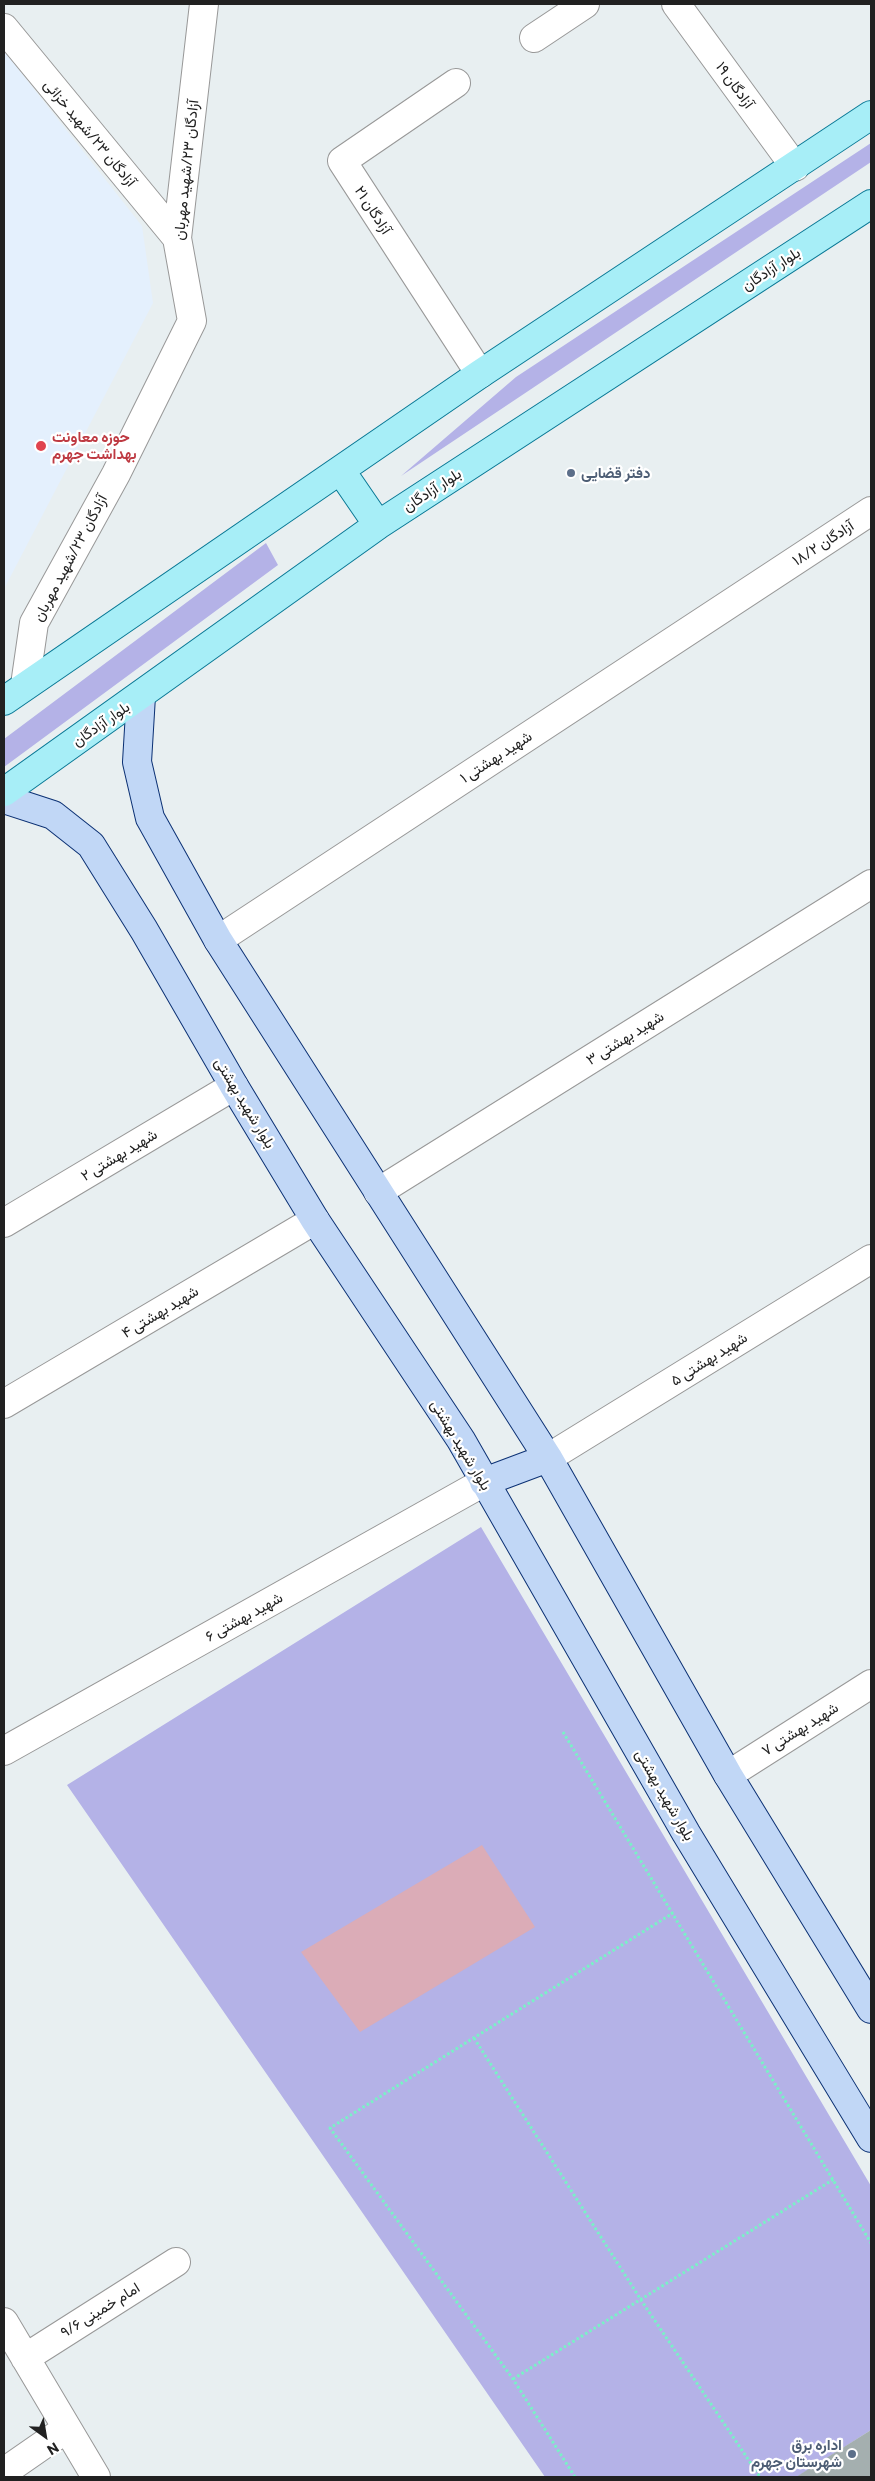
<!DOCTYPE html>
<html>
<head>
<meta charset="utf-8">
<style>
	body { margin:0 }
	#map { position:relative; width:875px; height:2481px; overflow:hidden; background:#e8eff1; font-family:Commissioner,sans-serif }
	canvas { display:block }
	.frame { position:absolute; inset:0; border:5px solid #212121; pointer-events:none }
	.north { position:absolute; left:20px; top:2411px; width:50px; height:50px; -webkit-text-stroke:4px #fff; paint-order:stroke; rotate:148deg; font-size:14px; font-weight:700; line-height:20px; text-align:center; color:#212121 }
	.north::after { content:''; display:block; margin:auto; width:18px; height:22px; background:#212121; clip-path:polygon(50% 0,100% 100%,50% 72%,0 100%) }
</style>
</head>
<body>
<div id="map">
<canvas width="875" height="2481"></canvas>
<div class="frame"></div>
<div class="north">N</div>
</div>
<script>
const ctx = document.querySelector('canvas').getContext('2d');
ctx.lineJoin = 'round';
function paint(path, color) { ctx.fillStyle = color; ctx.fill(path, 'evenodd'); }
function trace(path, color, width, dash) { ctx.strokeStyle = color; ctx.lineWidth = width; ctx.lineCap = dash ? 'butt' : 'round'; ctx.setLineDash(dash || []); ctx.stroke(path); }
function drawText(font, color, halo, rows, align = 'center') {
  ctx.font = font + ' Commissioner,Vazirmatn,sans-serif'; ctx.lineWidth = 4.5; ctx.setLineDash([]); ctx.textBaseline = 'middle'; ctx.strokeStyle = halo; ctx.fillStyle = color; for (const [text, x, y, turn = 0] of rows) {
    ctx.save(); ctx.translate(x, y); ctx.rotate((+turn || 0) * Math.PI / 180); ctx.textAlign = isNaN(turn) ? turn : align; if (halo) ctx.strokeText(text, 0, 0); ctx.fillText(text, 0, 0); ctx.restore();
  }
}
const education = new Path2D(`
	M4,51L142,226L153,303L4,589Z`);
const grass = new Path2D(`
	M871,143V162L401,476L516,377Z
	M266,543L278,565L4,767V739Z
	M481,1527L871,2186V2430L797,2477H545L67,1785Z`);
const water = new Path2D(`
	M482,1845L535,1927L360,2032L301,1952Z`);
const building = new Path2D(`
	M871,2430V2477H796Z`);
const path = new Path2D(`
	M563,1732L871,2243
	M474,2038L641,2300L760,2477
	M513,2379L834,2179
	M575,2477L513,2379L330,2128L673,1913`);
const minor = new Path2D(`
	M676,4L795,167
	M4,28L177,238
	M534,38L585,4
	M456,83L342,161L480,374
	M25,685L34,623L116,474L192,321L177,238L204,4
	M218,940L871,511
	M378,1192L871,884
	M4,1223L234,1086
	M4,1404L315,1220
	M548,1458L871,1259
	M4,1751L484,1482
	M728,1775L871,1684
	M4,2322L96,2477
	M25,2358L176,2262
	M4,2472L66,2429`);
const secondary = new Path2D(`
	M141,696L137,762L150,818L218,940L548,1458L728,1775L871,2009
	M4,799L53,815L91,845L144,930L234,1086L315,1220L461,1440L686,1833L871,2138
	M484,1482L548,1458`);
const primary = new Path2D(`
	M341,471L378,525
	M4,701L480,374L871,115
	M4,792L378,525L871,204`);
const markers = [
	[41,446,6,"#e0444e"],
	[571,473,5,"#5c6f8a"],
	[852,2454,5,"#5c6f8a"]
];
const streetNames = [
	["آزادگان ۱۹",735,85,54],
	["آزادگان ۲۳/شهید خزائی",90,133,50],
	["آزادگان ۲۳/شهید مهربان",186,170,-84],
	["آزادگان ۲۱",373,210,57],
	["بلوار آزادگان",771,269,-33],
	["بلوار آزادگان",432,490,-33],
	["آزادگان ۱۸/۲",823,543,-33],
	["آزادگان ۲۳/شهید مهربان",70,558,-62],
	["بلوار آزادگان",101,724,-35],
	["شهید بهشتی ۱",496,757,-33],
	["شهید بهشتی ۳",625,1038,-32],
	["بلوار شهید بهشتی",245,1103,59],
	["شهید بهشتی ۲",119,1155,-31],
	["شهید بهشتی ۴",160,1312,-31],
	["شهید بهشتی ۵",709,1359,-32],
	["بلوار شهید بهشتی",461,1445,59],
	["شهید بهشتی ۶",244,1617,-29],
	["شهید بهشتی ۷",800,1729,-32],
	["بلوار شهید بهشتی",665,1795,60],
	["امام خمینی ۹/۶",100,2310,-32]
];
const healthNames = [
	["حوزه معاونت",52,437],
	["بهداشت جهرم",52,454]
];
const serviceNames = [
	["دفتر قضایی",581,473],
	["اداره برق",842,2445,"right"],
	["شهرستان جهرم",842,2462,"right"]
];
paint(education, '#e4f0fd');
paint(grass, '#b4b2e7');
paint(water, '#dbacb7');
paint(building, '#a4afaf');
trace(minor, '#989898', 30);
trace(secondary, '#0c3174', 30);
trace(primary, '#097895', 30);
trace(path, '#78f2c6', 3, [2.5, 2.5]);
trace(minor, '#fff', 28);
trace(secondary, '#c1d7f6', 28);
trace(primary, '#a7eef7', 28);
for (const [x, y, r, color] of markers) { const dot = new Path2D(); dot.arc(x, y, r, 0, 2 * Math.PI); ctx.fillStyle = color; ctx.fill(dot); trace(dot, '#fff', 2); }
drawText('15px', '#212121', '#fff', streetNames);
drawText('bold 15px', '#be3a42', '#fff', healthNames, 'left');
drawText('bold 15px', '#4e5e75', '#fff', serviceNames, 'left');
</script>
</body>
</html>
